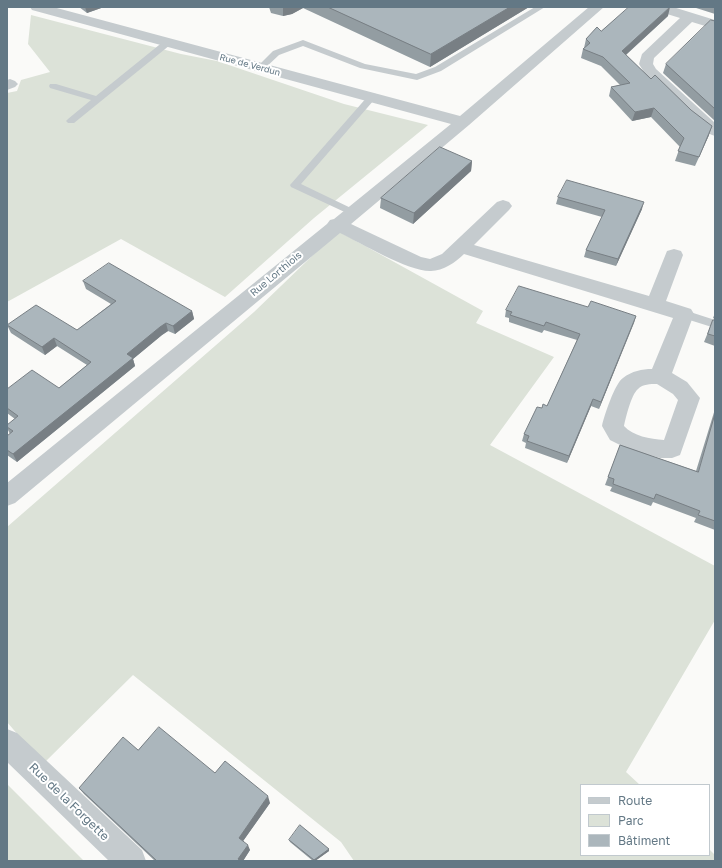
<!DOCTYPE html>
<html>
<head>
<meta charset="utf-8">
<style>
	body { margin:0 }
	#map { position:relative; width:722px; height:868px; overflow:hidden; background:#fafaf8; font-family:"Golos Text",sans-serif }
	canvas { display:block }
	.frame { position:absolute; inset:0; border:8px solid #637885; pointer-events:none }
	.legend { position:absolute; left:580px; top:784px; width:130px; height:72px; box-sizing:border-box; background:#fff; border:1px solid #c1c9ce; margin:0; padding:5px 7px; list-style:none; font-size:12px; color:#637885 }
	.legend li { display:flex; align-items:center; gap:8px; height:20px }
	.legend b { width:20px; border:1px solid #c1c9ce }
</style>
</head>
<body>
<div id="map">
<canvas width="722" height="868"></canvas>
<div class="frame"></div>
<ul class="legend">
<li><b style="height:5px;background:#c5cbce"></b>Route</li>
<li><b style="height:11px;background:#dce2d8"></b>Parc</li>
<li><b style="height:11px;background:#abb6bc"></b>Bâtiment</li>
</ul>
</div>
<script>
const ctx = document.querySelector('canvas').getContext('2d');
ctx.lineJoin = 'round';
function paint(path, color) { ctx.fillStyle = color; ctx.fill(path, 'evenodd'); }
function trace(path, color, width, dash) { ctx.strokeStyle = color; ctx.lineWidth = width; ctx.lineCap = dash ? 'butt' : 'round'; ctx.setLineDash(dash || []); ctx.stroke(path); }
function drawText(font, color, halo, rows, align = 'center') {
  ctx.font = font + ' "Golos Text",sans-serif'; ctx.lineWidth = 4; ctx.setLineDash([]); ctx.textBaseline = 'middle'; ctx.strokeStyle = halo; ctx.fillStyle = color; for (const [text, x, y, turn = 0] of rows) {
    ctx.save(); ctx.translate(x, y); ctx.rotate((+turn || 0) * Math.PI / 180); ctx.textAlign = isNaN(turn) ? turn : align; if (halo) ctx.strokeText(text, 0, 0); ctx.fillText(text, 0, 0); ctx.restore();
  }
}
const green = new Path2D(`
	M31,15L181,54L217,61L344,104L428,125L314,218L225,297L121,239L7,302V93L17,91L21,80L50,72L28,44Z
	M338,231L483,311L476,323L554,357L490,445L715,566V620L626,772L640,785H581V855H709V849L715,855V861H354L341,842L133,675L43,764L7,722V527L254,312Z
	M7,784L84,861H7Z`);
const service = new Path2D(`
	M535,7H545L441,71L417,80L360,68L303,46L279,55L263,70H257L256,68L273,51L303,40L365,64L416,74L435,67Z
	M167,40L171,43L170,45L74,123H68L66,121L68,119L91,100L50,88L49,86L50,84H56L96,96L164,41Z
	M371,95L376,98L374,100L301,184L355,210L356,212L355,214L351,215L291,187L290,185L368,96Z
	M684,310L715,320V328L680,317L678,314L680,311Z`);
const minor = new Path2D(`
	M30,7H53L460,116L589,7H604L469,125L351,224L421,257L430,259L442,254L497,202L503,200L509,202L512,206L509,210L474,245L649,296L667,251L674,249L681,251L683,255L666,301L691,309L694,314L672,373L687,382L700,398L680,455L672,458H660L628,449L610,440L602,426C604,416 615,383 623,378C632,371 642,369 652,369L673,318L464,254C456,262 443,271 431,271C409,272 361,243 340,233L15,503L7,506V483L327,224L330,220L334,219L451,124L32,10ZM657,384L673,394L678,400L664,440C650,439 633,436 624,426C626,417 631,395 638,389C643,384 650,384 657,384Z
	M652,7H673L715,20V29L692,22L654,58L653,64L656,69L715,123V136C698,132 659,88 645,74L639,64L642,54L680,18L654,10Z
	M10,79L15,81L18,84L15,87L7,90V80Z
	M7,729L17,733L142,850L146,861H109L7,762Z`);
const wall = new Path2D(`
	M79,7H104L87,13Z
	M269,7H529L430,67L303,8L292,14L283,16L271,13Z
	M693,7H715V14Z
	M668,16L626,55L709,135L695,166L675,161L680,147L651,117L632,121L609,96L611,87L620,85L601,66L581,58L583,49L584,48L586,39L601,31Z
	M715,21V121L663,73L666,64Z
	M472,161L471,171L413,224L380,208L381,198Z
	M558,197L642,209L616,266L584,257L586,250L602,217L556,204Z
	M83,281L192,311L194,319L175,334L168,331L162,335L133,359L135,366L17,462L7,455V436L10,434L7,428V425L15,419L7,413V389L59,388L87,365L57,346L45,355L11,333L7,325L77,330L111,304L86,289Z
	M588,307L636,316L599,409L591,406L567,463L525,448L526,443L522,441L524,434L542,408L547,406L577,340L544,330L542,333L509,322V318L505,317L506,310Z
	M715,313V319L713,318Z
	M713,320H715V346L704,342Z
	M715,409V530L694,522L696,518L653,502L651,506L610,491L612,487L605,485L620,445L696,471Z
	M138,750L270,803L243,841L250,850L243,861H155L84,794L79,788Z
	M289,840L329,849V851L315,861H313L290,842Z`);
const shadedWall = new Path2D(`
	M85,7H104L87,13Z
	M283,7H303V8L292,14L283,16Z
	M510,7H529L430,67L431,54Z
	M670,7L668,16L620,60L622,51Z
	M654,108L651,117L632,121L635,112Z
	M712,126L709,135L695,166L699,157Z
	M472,161L471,171L413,224L414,213Z
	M644,202L642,209L616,266L618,259Z
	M192,311L194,319L175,334L173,326Z
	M636,316L634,323L599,409L601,402Z
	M166,323L168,331L162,335L133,359L135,366L17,462L13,454L127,354L160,327Z
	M54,338L57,346L45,355L42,347Z
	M593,399L591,406L567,463L569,456Z
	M268,796L270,803L241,844L239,838Z
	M248,845L250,850L243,861H239L238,859Z
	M329,849V851L315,861H314V860Z`);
const building = new Path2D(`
	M328,7H510L431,54Z
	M629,7H670L622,51L651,79L655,75L691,110L712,126L699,157L678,151L684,138L654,108L635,112L611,87L630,83L603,57L583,49L590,43L586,39L597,27L601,31Z
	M711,20L715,21V109L666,64Z
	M440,147L472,161L414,213L381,198Z
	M567,180L644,202L618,259L586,250L605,210L558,197Z
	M109,263L192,311L173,326L166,323L160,327L127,354L133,358L13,454L7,450V436L13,431L7,427V425L18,416L7,408V389L32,370L59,388L91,362L54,338L42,347L7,325L36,305L77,330L116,301L83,281Z
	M519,286L588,307L591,301L636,316L601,402L593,399L569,456L527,441L529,436L524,434L537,407L542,408L543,404L547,406L580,334L546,322L544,326L510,315L512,312L506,310Z
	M713,320H715V336L708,334Z
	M715,414V521L698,515L700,511L656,494L654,499L613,484L614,479L608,477L620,445L698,472Z
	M159,727L215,773L225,761L268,796L239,838L248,845L238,859L241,861H157L79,788L123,737L138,750Z
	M300,825L329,849L314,860L289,840Z`);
const farStreetnames = [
	["Rue de Verdun",250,65,15]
];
const streetNames = [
	["Rue Lorthiois",276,274,-40]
];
const nearStreetnames = [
	["Rue de la Forgette",69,802,44]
];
paint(green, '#dce2d8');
paint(service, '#c5cbce');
paint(minor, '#c5cbce');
paint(wall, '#939da2');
paint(shadedWall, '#787f84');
paint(building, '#abb6bc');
trace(building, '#787f84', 1);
drawText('9px', '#637885', '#fff', farStreetnames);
drawText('10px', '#637885', '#fff', streetNames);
drawText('12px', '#637885', '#fff', nearStreetnames);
</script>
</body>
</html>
